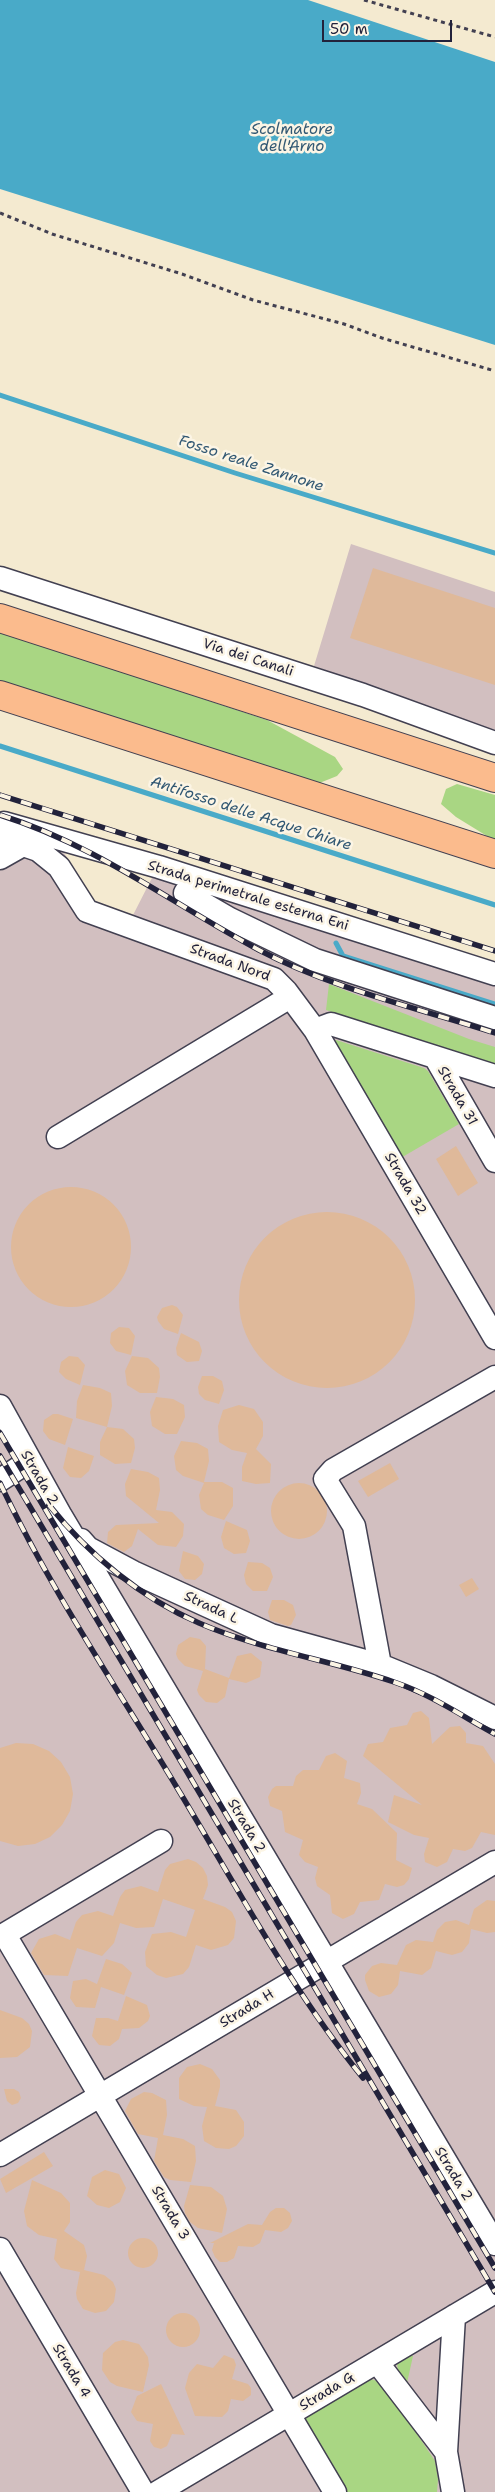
<!DOCTYPE html>
<html>
<head>
<meta charset="utf-8">
<style>
	body { margin:0 }
	#map { position:relative; width:495px; height:2492px; overflow:hidden; background:#f4ead0; font-family:"Shantell Sans",sans-serif }
	canvas { display:block }
	.scale { position:absolute; left:322px; top:20px; width:130px; height:22px; box-sizing:border-box; border:2px solid #22223b; border-top:0; padding-left:6px; font-size:15px; line-height:18px; white-space:nowrap; color:#22223b; -webkit-text-stroke:4px #fcf5e5; paint-order:stroke }
</style>
</head>
<body>
<div id="map">
<canvas width="495" height="2492"></canvas>
<div class="scale">50 m</div>
</div>
<script>
const ctx = document.querySelector('canvas').getContext('2d');
ctx.lineJoin = 'round';
function paint(path, color) { ctx.fillStyle = color; ctx.fill(path, 'evenodd'); }
function trace(path, color, width, dash) { ctx.strokeStyle = color; ctx.lineWidth = width; ctx.lineCap = dash ? 'butt' : 'round'; ctx.setLineDash(dash || []); ctx.stroke(path); }
function drawText(font, color, halo, rows, align = 'center') {
  ctx.font = font + ' "Shantell Sans",sans-serif'; ctx.lineWidth = 5; ctx.setLineDash([]); ctx.textBaseline = 'middle'; ctx.strokeStyle = halo; ctx.fillStyle = color; for (const [text, x, y, turn = 0] of rows) {
    ctx.save(); ctx.translate(x, y); ctx.rotate((+turn || 0) * Math.PI / 180); ctx.textAlign = isNaN(turn) ? turn : align; if (halo) ctx.strokeText(text, 0, 0); ctx.fillText(text, 0, 0); ctx.restore();
  }
}
const industrial = new Path2D(`
	M351,544L495,592V731L314,666Z
	M0,830L62,849L96,908L131,919L156,870L495,978V2492H0Z`);
const green = new Path2D(`
	M0,632L267,720L335,757L343,769L337,776L317,784L0,681Z
	M457,784L495,795V841L456,817L441,804L446,789Z
	M329,984L469,1039L495,1047V1065L326,1010Z
	M336,1040L424,1068L428,1071L459,1124L399,1159L334,1041Z
	M410,2355L413,2356L407,2383L404,2382L398,2372L397,2363Z
	M371,2379L383,2383L435,2461L438,2479L437,2492H347L303,2418Z`);
const water = new Path2D(`
	M0,0H308L495,62V345L0,189Z`);
const stream = new Path2D(`
	M0,395L235,473L495,553
	M0,746L495,905
	M336,943L343,956L495,1004`);
const building = new Path2D(`
	M373,568L495,608V685L350,638Z
	M456,1146L478,1183L458,1196L436,1159Z
	M11 1247a60 60 0 1 1 120 0a60 60 0 1 1-120 0Z
	M239 1300a88 88 0 1 1 176 0a88 88 0 1 1-176 0Z
	M172,1305L177,1307L183,1315L178,1334L164,1329L158,1321L157,1317L162,1308Z
	M119,1327L129,1328L135,1336L131,1355L116,1351L110,1343L111,1333Z
	M181,1333L199,1342L202,1351L199,1361L187,1362L177,1355L176,1348Z
	M69,1356L78,1357L85,1365L80,1385L66,1379L59,1372L61,1362Z
	M132,1356L148,1358L159,1368L160,1377L157,1393H140L127,1385L125,1371Z
	M202,1376H213L222,1381L224,1390L219,1404L205,1400L199,1394L198,1387Z
	M83,1385L100,1388L111,1393L112,1406L107,1427L123,1429L134,1439L135,1448L131,1463L115,1464L100,1455V1442L107,1427L76,1418L77,1401Z
	M156,1397L173,1399L184,1405L185,1417L177,1434H165L152,1426L150,1412Z
	M239,1405L254,1409L263,1422V1436L256,1449L271,1464L270,1483L256,1484L242,1481V1467L247,1453L232,1450L219,1442L218,1426L223,1410Z
	M53,1414H58L73,1419L65,1445L49,1439L43,1431L44,1420Z
	M181,1441L197,1443L208,1449L209,1461L204,1482H222L233,1488V1506L224,1520L208,1515L201,1509L199,1495L204,1483L183,1476L176,1470L174,1456Z
	M68,1447L94,1456L89,1471L81,1478L70,1477L63,1468Z
	M390,1463L399,1479L368,1497L358,1481Z
	M131,1469L148,1472L159,1478L160,1490L156,1510L172,1512L184,1524L183,1536L176,1547L158,1545L138,1529L132,1546L124,1552L107,1543L108,1532L116,1525L159,1523L126,1496L125,1484Z
	M271 1511a28 28 0 1 1 56 0a28 28 0 1 1-56 0Z
	M226,1521L247,1530L250,1541L246,1553L234,1554L224,1548L221,1537Z
	M183,1551L198,1556L204,1564L202,1574L195,1580L185,1579L179,1571Z
	M248,1562L262,1563L270,1568L273,1577L267,1591H253L246,1584L244,1575Z
	M472,1578L479,1589L466,1597L459,1585Z
	M272,1600H284L293,1605L296,1615L291,1625L288,1626L270,1620L268,1612Z
	M190,1637L200,1639L206,1646L205,1669L229,1678L237,1656L251,1653L262,1662L260,1677L246,1683L229,1679L225,1697L217,1703L206,1702L199,1695L197,1690L203,1671L185,1666L178,1659L176,1654L178,1645Z
	M421,1711L429,1718L432,1744L450,1727L460,1726L466,1733V1743L483,1746L495,1764V1835L481,1832L472,1848L465,1851L453,1849L447,1862L437,1867L425,1862L424,1854L429,1838L414,1835L388,1822L394,1795L422,1805L363,1756L368,1744L383,1742L390,1728L407,1725L413,1713Z
	M16,1743L33,1744L49,1751L61,1762L70,1777L73,1794L70,1811L62,1825L50,1837L35,1844L18,1846L0,1841V1748Z
	M335,1753L347,1761L344,1778L360,1783L361,1793L357,1804L372,1809L397,1833L396,1860L412,1868L409,1879L404,1885L397,1887L385,1884L379,1900L360,1902L354,1914L343,1919L332,1913L330,1895L317,1886L315,1878L318,1867L305,1862L299,1855L303,1840L285,1832L282,1811L270,1806L268,1797L272,1789L276,1786H293L296,1776L303,1770H319L326,1756Z
	M188,1859L196,1862L203,1868L207,1876L208,1885L203,1899L225,1907L232,1912L236,1921L234,1938L228,1945L211,1950L196,1945L189,1967L183,1974L166,1978L157,1975L146,1966L145,1952L152,1934L171,1932L186,1937L195,1910L163,1899L154,1927L136,1928L120,1923L114,1943L102,1956L77,1948L68,1976L44,1975L31,1953L39,1939L55,1934L70,1940L76,1922L82,1915L98,1911L113,1916L120,1897L125,1890L141,1886L158,1892L165,1870L170,1864Z
	M487,1900L495,1901V1932L487,1933L471,1929L469,1943L462,1952L452,1955L436,1951L431,1968L422,1975L400,1971L398,1985L391,1994L379,1997L369,1991L365,1980V1975L372,1966L381,1963L397,1965L406,1945L416,1940L433,1942L437,1930L445,1922L456,1920L469,1925L474,1909Z
	M106,1959L122,1964L132,1973L124,1995L101,1987L95,2008L76,2007L70,1998L73,1981L86,1979L97,1984Z
	M126,1996L147,2005L150,2016L148,2021L139,2028L122,2029L119,2039L110,2046L99,2045L92,2036L96,2018H108L118,2021Z
	M0,2010L22,2018L29,2024L32,2031L30,2047L17,2057L0,2058Z
	M200,2064L212,2069L220,2080V2087L215,2106L236,2110L244,2122V2136L236,2146L229,2149L216,2148L204,2141L202,2126L207,2107L194,2106L179,2099V2078L187,2067Z
	M4,2089H14L19,2092L21,2098L18,2103L12,2105L7,2101Z
	M144,2092L152,2093L166,2100L167,2115L163,2135L183,2139L195,2146L196,2161L191,2182L170,2180L164,2177L154,2161L158,2138L138,2134L125,2111L131,2099Z
	M44,2152L53,2166L6,2193L0,2179Z
	M105,2170L119,2174L126,2188L120,2202L109,2208L97,2205L87,2196L92,2177Z
	M32,2180L61,2193L70,2203V2222L64,2231L84,2245L87,2256L84,2270L104,2275L113,2282L116,2289L114,2302L106,2311L95,2313L83,2309L77,2299L76,2293L80,2272L61,2268L54,2259L57,2239L39,2235L27,2226L24,2211Z
	M190,2185L211,2187L223,2196L227,2209L222,2233L198,2228L190,2222L185,2213L184,2206Z
	M276,2208H284L290,2213L292,2221L288,2228L281,2232L265,2230L260,2243L253,2247L238,2246L234,2258L227,2262H220L215,2257L212,2250L214,2243H210L248,2224L262,2225L270,2212Z
	M128 2253a15 15 0 1 1 30 0a15 15 0 1 1-30 0Z
	M166 2330a17 17 0 1 1 34 0a17 17 0 1 1-34 0Z
	M123,2340L139,2344L148,2357L149,2365L143,2392L117,2386L110,2382L102,2370L103,2353L115,2342Z
	M224,2355L234,2359L236,2365L232,2379L248,2384L251,2388V2395L243,2401L231,2399L228,2411L222,2417L195,2416L185,2388L189,2373L197,2364L213,2368Z
	M161,2384L185,2435L172,2434L167,2446L161,2449L154,2447L150,2441L153,2424L137,2421L131,2412L137,2396Z`);
const path = new Path2D(`
	M364,0L495,37
	M0,213L52,234L182,274L253,300L344,324L382,338L495,371`);
const minor = new Path2D(`
	M0,578L363,695L495,743
	M4,823L159,867L495,974
	M0,837L38,850L59,867L87,911L274,979L286,991L315,1030L331,1024L495,1076
	M0,858L23,845
	M185,893L230,919L315,960L495,1018
	M315,1030L495,1338
	M435,1057L495,1161
	M58,1137L290,997
	M495,1377L333,1470L325,1479L354,1526L380,1665L431,1686L495,1718
	M0,1406L61,1516L495,2244
	M0,1480L20,1467L27,1457
	M81,1540L88,1548L133,1572L271,1635L380,1665
	M5,1935L335,2492
	M0,1937L161,1841
	M0,2155L495,1862
	M0,2249L143,2492
	M377,2362L446,2452
	M158,2492L495,2292
	M453,2492L446,2452L454,2316`);
const highway = new Path2D(`
	M0,618L495,778
	M0,695L495,854`);
const rail = new Path2D(`
	M0,795L495,951
	M0,815C94,844 173,904 259,950C331,988 417,1008 495,1033
	M0,1433L495,2268
	M0,1456L495,2292
	M0,1483C50,1589 116,1686 176,1786C236,1885 290,1988 363,2078
	M49,1505C88,1554 141,1598 199,1623C261,1650 330,1660 394,1682C430,1694 462,1716 495,1734`);
const streetNames = [
	["Via dei Canali",248,658,18],
	["Strada perimetrale esterna Eni",248,896,17],
	["Strada Nord",230,963,20],
	["Strada 31",457,1096,60],
	["Strada 32",405,1184,60],
	["Strada 2",39,1478,60],
	["Strada L",211,1608,25],
	["Strada 2",246,1826,59],
	["Strada H",247,2009,-31],
	["Strada 2",453,2174,59],
	["Strada 3",170,2213,59],
	["Strada 4",71,2371,59],
	["Strada G",327,2392,-31]
];
const waterNames = [
	["Scolmatore",292,130],
	["dell'Arno",292,147],
	["Fosso reale Zannone",251,464,18],
	["Antifosso delle Acque Chiare",251,814,18]
];
paint(industrial, '#d2bfc0');
paint(green, '#a9d683');
paint(water, '#49aac8');
trace(stream, '#49aac8', 5);
paint(building, '#dfb99a');
trace(minor, '#424051', 25);
trace(highway, '#424051', 30);
trace(path, '#424051', 3, [4, 4]);
trace(minor, '#fff', 22);
trace(highway, '#fbbb8d', 28);
trace(rail, '#22223b', 5.5);
trace(rail, '#fcf5e5', 4, [11]);
drawText('14px', '#22223b', '#fcf5e5', streetNames);
drawText('italic 15px', '#325873', '#fcf5e5', waterNames);
</script>
</body>
</html>
